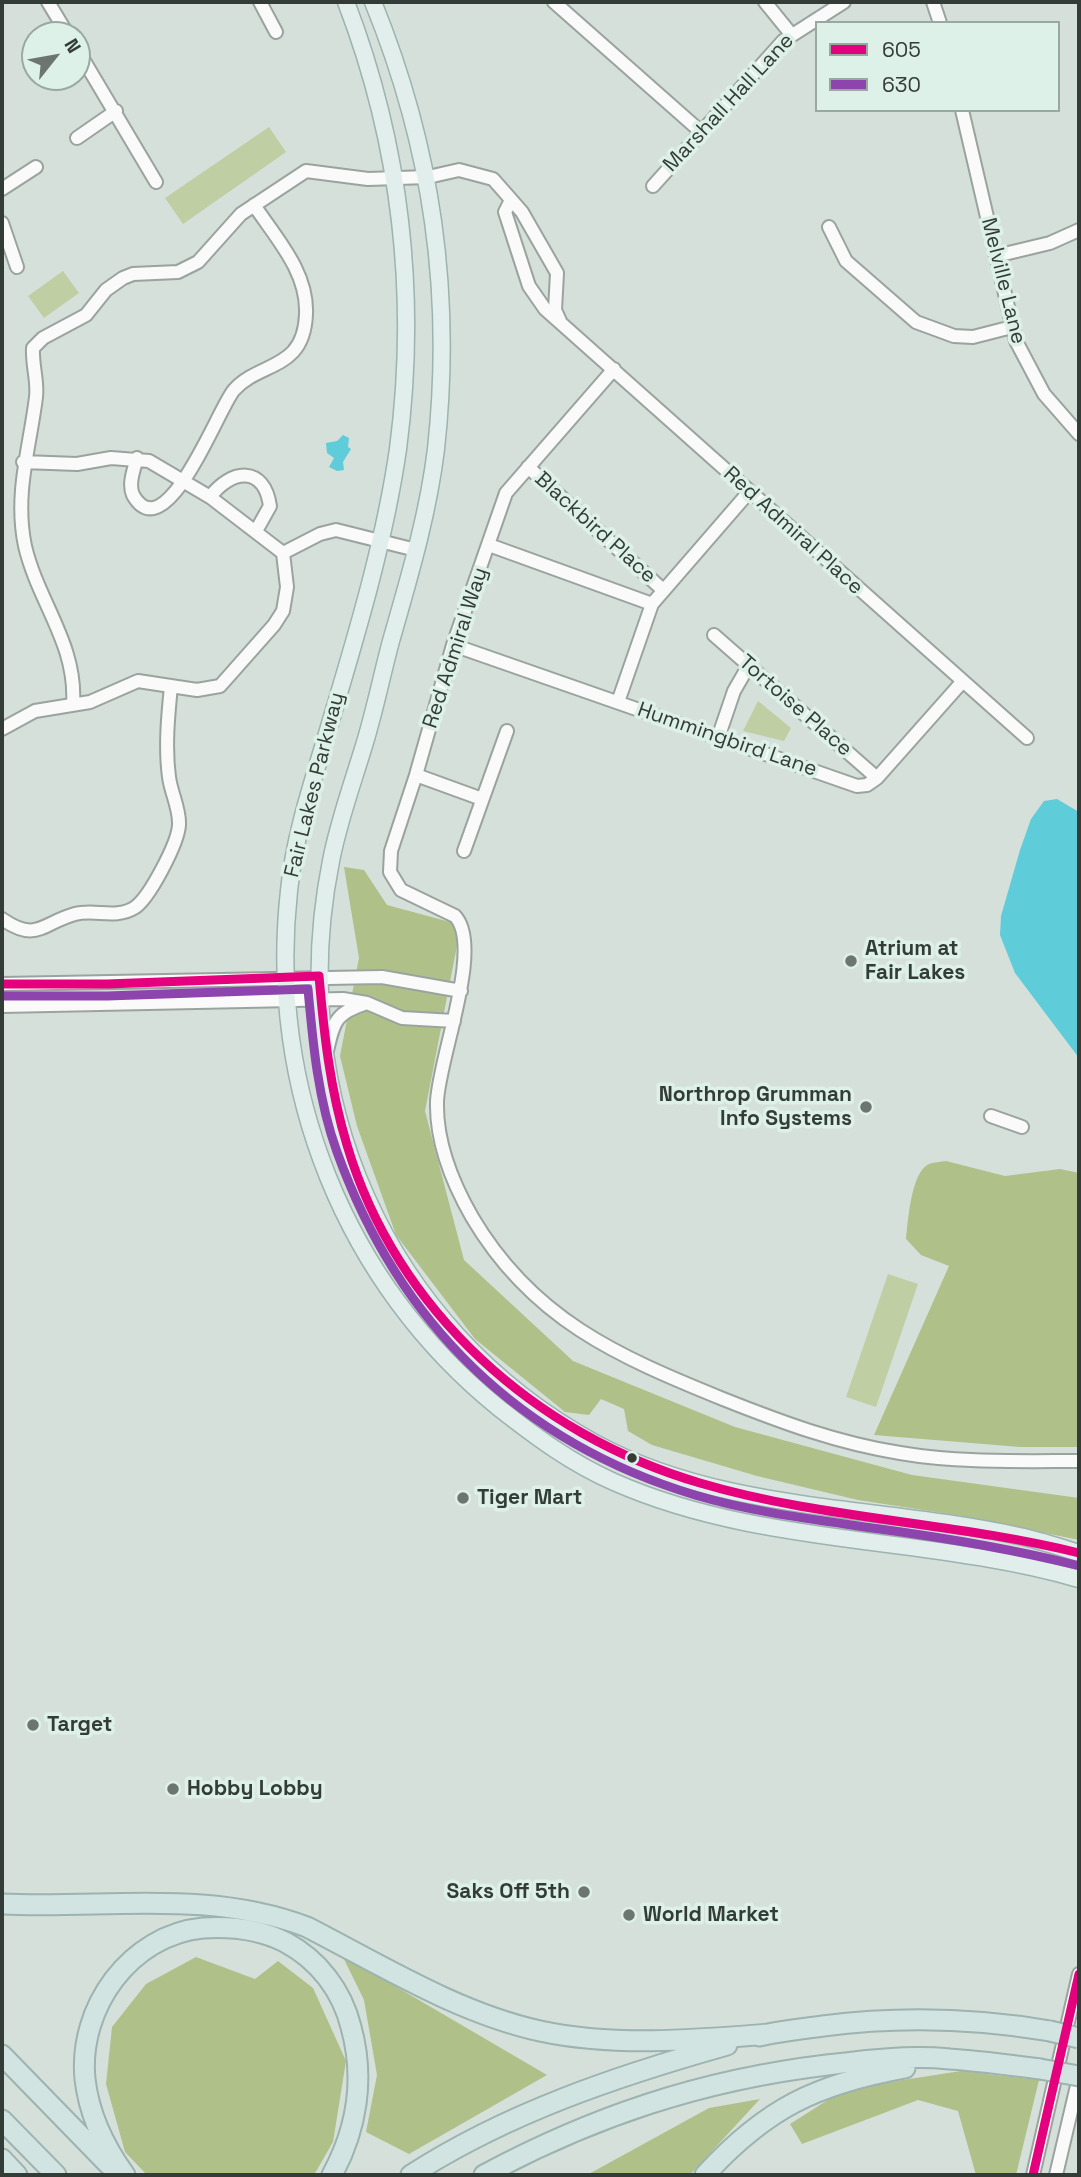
<!DOCTYPE html>
<html>
<head>
<meta charset="utf-8">
<style>
	body { margin:0 }
	#map { position:relative; width:1081px; height:2177px; overflow:hidden; background:#d5e0da; font-family:"Space Grotesk",sans-serif }
	canvas { display:block }
	.frame { position:absolute; inset:0; border:4px solid #343c38; pointer-events:none }
	.legend { position:absolute; left:815px; top:21px; width:245px; height:91px; box-sizing:border-box; background:#ddf1e8; border:2px solid #99a9a2; margin:0; padding:9px 12px; list-style:none; font-size:21px; color:#343c38 }
	.legend li { display:flex; align-items:center; gap:14px; height:35px }
	.legend b { width:35px; border:2px solid #99a9a2 }
	.north { position:absolute; left:21px; top:21px; width:70px; height:70px; box-sizing:border-box; background:#ddf1e8; border:2px solid #99a9a2; border-radius:50%; rotate:59deg; font-size:19px; font-weight:700; line-height:28px; text-align:center; color:#343c38 }
	.north::after { content:''; display:block; margin:auto; width:24px; height:32px; background:#6c7571; clip-path:polygon(50% 0,100% 100%,50% 72%,0 100%) }
</style>
</head>
<body>
<div id="map">
<canvas width="1081" height="2177"></canvas>
<div class="frame"></div>
<ul class="legend">
<li><b style="height:9px;background:#e5007d"></b>605</li>
<li><b style="height:9px;background:#8e44ad"></b>630</li>
</ul>
<div class="north">N</div>
</div>
<script>
const ctx = document.querySelector('canvas').getContext('2d');
ctx.lineJoin = 'round';
function paint(path, color) { ctx.fillStyle = color; ctx.fill(path, 'evenodd'); }
function trace(path, color, width, dash) { ctx.strokeStyle = color; ctx.lineWidth = width; ctx.lineCap = dash ? 'butt' : 'round'; ctx.setLineDash(dash || []); ctx.stroke(path); }
function drawText(font, color, halo, rows, align = 'center') {
  ctx.font = font + ' "Space Grotesk",sans-serif'; ctx.lineWidth = 7; ctx.setLineDash([]); ctx.textBaseline = 'middle'; ctx.strokeStyle = halo; ctx.fillStyle = color; for (const [text, x, y, turn = 0] of rows) {
    ctx.save(); ctx.translate(x, y); ctx.rotate((+turn || 0) * Math.PI / 180); ctx.textAlign = isNaN(turn) ? turn : align; if (halo) ctx.strokeText(text, 0, 0); ctx.fillText(text, 0, 0); ctx.restore();
  }
}
const green = new Path2D(`
	M269,127L286,152L183,224L165,198Z
	M63,271L79,293L44,318L28,296Z
	M758,701L791,728L784,741L743,731Z
	M888,1274L918,1284L876,1407L846,1397Z`);
const forest = new Path2D(`
	M344,867L364,870L387,905L461,925L425,1111L464,1260L573,1361L735,1427L912,1475L1079,1498V1540L962,1516L858,1500L757,1476L652,1445L628,1431L624,1409L601,1399L589,1415L565,1412L475,1339L396,1235L357,1126L340,1056L359,958Z
	M946,1161L1005,1176L1060,1169L1079,1173V1447H1020L874,1435L949,1266L921,1255L906,1239C908,1221 911,1172 929,1164C934,1162 941,1162 946,1161Z
	M342,1955L547,2075L409,2154L366,2132L377,2075L364,2000Z
	M196,1957L255,1979L278,1961L313,1988L346,2061L333,2142L314,2175H147L125,2152L106,2084L112,2027L146,1984Z
	M961,2071L1039,2080L1016,2175H976L958,2111L918,2100L802,2144L790,2124L845,2089Z
	M760,2099L690,2175H587L709,2108Z`);
const water = new Path2D(`
	M343,435L349,438L348,447L351,449L343,462L344,470L337,471L329,467L334,458L327,453L326,443L337,441Z
	M1057,799L1079,812V1058L1015,973L1000,935L1001,916L1020,850L1031,819L1044,801Z`);
const minor = new Path2D(`
	M48,2L68,35
	M260,2L276,32
	M554,2L700,131
	M765,2L791,34
	M933,2L940,23
	M77,49L156,182
	M962,110L1016,341L1044,394L1079,434
	M77,138L116,111
	M653,186L783,41L844,2
	M2,189L36,167
	M510,202L505,212L529,286L545,309L1027,738
	M2,223L17,267
	M829,227L846,261L916,322L954,336L973,337L1012,327
	M996,256L1050,243L1079,230
	M614,369L506,493L453,645L416,775L391,851L390,872L401,890L455,916C484,947 438,1060 437,1102C436,1143 452,1182 472,1217C532,1319 617,1356 723,1399C781,1422 837,1443 900,1453C958,1463 1020,1461 1079,1461
	M137,458C134,469 128,484 133,495C166,553 220,404 234,390C260,361 304,371 306,314C308,272 276,238 254,205
	M528,467L663,590
	M210,497C231,469 264,465 270,506L256,531
	M489,545L652,604
	M283,553L320,534L336,530L416,550
	M714,635L877,778
	M453,645L857,786L867,785L877,778L963,681
	M618,702L652,604L749,492
	M73,704C77,644 38,602 25,546C14,494 30,447 36,397C38,381 32,365 33,348L43,338L86,315L106,290L123,278L133,274L178,272L198,262L241,214L306,171L368,179L428,177L459,170L493,179L522,212L557,273L555,310L560,321
	M2,729L35,711L90,702L138,681L197,690L220,686L274,625L283,611L287,587L283,553L210,497L149,461L111,458L77,464L23,462
	M718,738L734,691L749,665
	M416,775L482,799
	M464,851L507,731
	M2,919C37,943 42,923 75,914C94,909 116,919 134,908C149,899 178,843 179,825C180,809 171,793 169,777C165,747 168,716 171,686
	M2,984L382,977L461,991
	M2,1006L343,999L367,1003L402,1018L454,1021
	M327,1051C334,1020 336,1013 367,1003
	M991,1116L1022,1127
	M1033,2175L1079,1974
	M1056,2175L1079,2077`);
const major = new Path2D(`
	M346,2C401,145 418,297 398,449C384,546 354,643 326,737C311,787 294,838 289,891C267,1088 345,1284 499,1408C536,1437 571,1463 614,1482C761,1547 926,1535 1079,1579
	M373,2C432,147 453,293 436,449C428,515 409,578 391,641C381,678 374,715 362,752C351,788 338,824 331,861C284,1095 384,1328 595,1443C724,1513 879,1505 1019,1536C1039,1540 1059,1547 1079,1553`);
const highway = new Path2D(`
	M2,1904C105,1909 208,1889 307,1927C381,1965 458,2013 540,2031C614,2047 695,2040 769,2034
	M759,2036C780,2031 802,2029 823,2026C900,2016 973,2018 1050,2031
	M2,2055L109,2165
	M2,2120L56,2175
	M2,2159L17,2175
	M125,2175C104,2146 89,2115 85,2079C78,2008 130,1935 203,1928C232,1926 259,1929 285,1942C319,1960 342,1991 351,2027C365,2078 357,2129 332,2175
	M411,2175C507,2113 617,2076 727,2045
	M484,2175C594,2116 702,2080 827,2065C867,2060 909,2055 950,2059C979,2061 1010,2065 1040,2069
	M705,2175C766,2108 817,2084 905,2068`);
const highwayBridge = new Path2D(`
	M1050,2031L1079,2038
	M1040,2069L1079,2076`);
const bus1 = new Path2D(`
	M2,984H107L319,976C324,1034 330,1089 347,1145C396,1311 536,1435 700,1483C821,1519 954,1522 1079,1553
	M1033,2175L1079,1974`);
const bus2 = new Path2D(`
	M2,996H107L308,989C313,1044 318,1100 337,1152C399,1324 520,1442 695,1495C755,1513 819,1520 880,1529C946,1538 1011,1549 1076,1565`);
const markers = [
	[851,961,7,"#6c7571"],
	[866,1107,7,"#6c7571"],
	[632,1458,6,"#343c38"],
	[463,1498,7,"#6c7571"],
	[33,1725,7,"#6c7571"],
	[173,1789,7,"#6c7571"],
	[584,1892,7,"#6c7571"],
	[629,1915,7,"#6c7571"]
];
const streetNames = [
	["Marshall Hall Lane",729,103,-47],
	["Melville Lane",1003,281,76],
	["Blackbird Place",595,528,42],
	["Red Admiral Place",793,531,42],
	["Red Admiral Way",456,648,-72],
	["Tortoise Place",795,706,41],
	["Hummingbird Lane",727,740,19],
	["Fair Lakes Parkway",315,785,-76]
];
const poiNames = [
	["Atrium at",865,949],
	["Fair Lakes",865,973],
	["Northrop Grumman",852,1095,"right"],
	["Info Systems",852,1119,"right"],
	["Tiger Mart",477,1498],
	["Target",47,1725],
	["Hobby Lobby",187,1789],
	["Saks Off 5th",570,1892,"right"],
	["World Market",643,1915]
];
paint(green, '#c0cea4');
paint(forest, '#afc089');
paint(water, '#5eccd9');
trace(minor, '#9ba39f', 16);
trace(major, '#9cb3af', 19);
trace(highway, '#9cb3af', 23);
trace(minor, '#f9faf9', 12);
trace(major, '#e1eeec', 16);
trace(highway, '#d2e4e2', 19);
trace(highwayBridge, '#9cb3af', 23, []);
trace(highwayBridge, '#d2e4e2', 19);
trace(bus1, '#e5007d', 9);
trace(bus2, '#8e44ad', 9);
for (const [x, y, r, color] of markers) { const dot = new Path2D(); dot.arc(x, y, r, 0, 2 * Math.PI); ctx.fillStyle = color; ctx.fill(dot); trace(dot, '#ddf1e8', 2.5); }
drawText('21px', '#343c38', '#ddf1e8', streetNames);
drawText('bold 21px', '#343c38', '#ddf1e8', poiNames, 'left');
</script>
</body>
</html>
